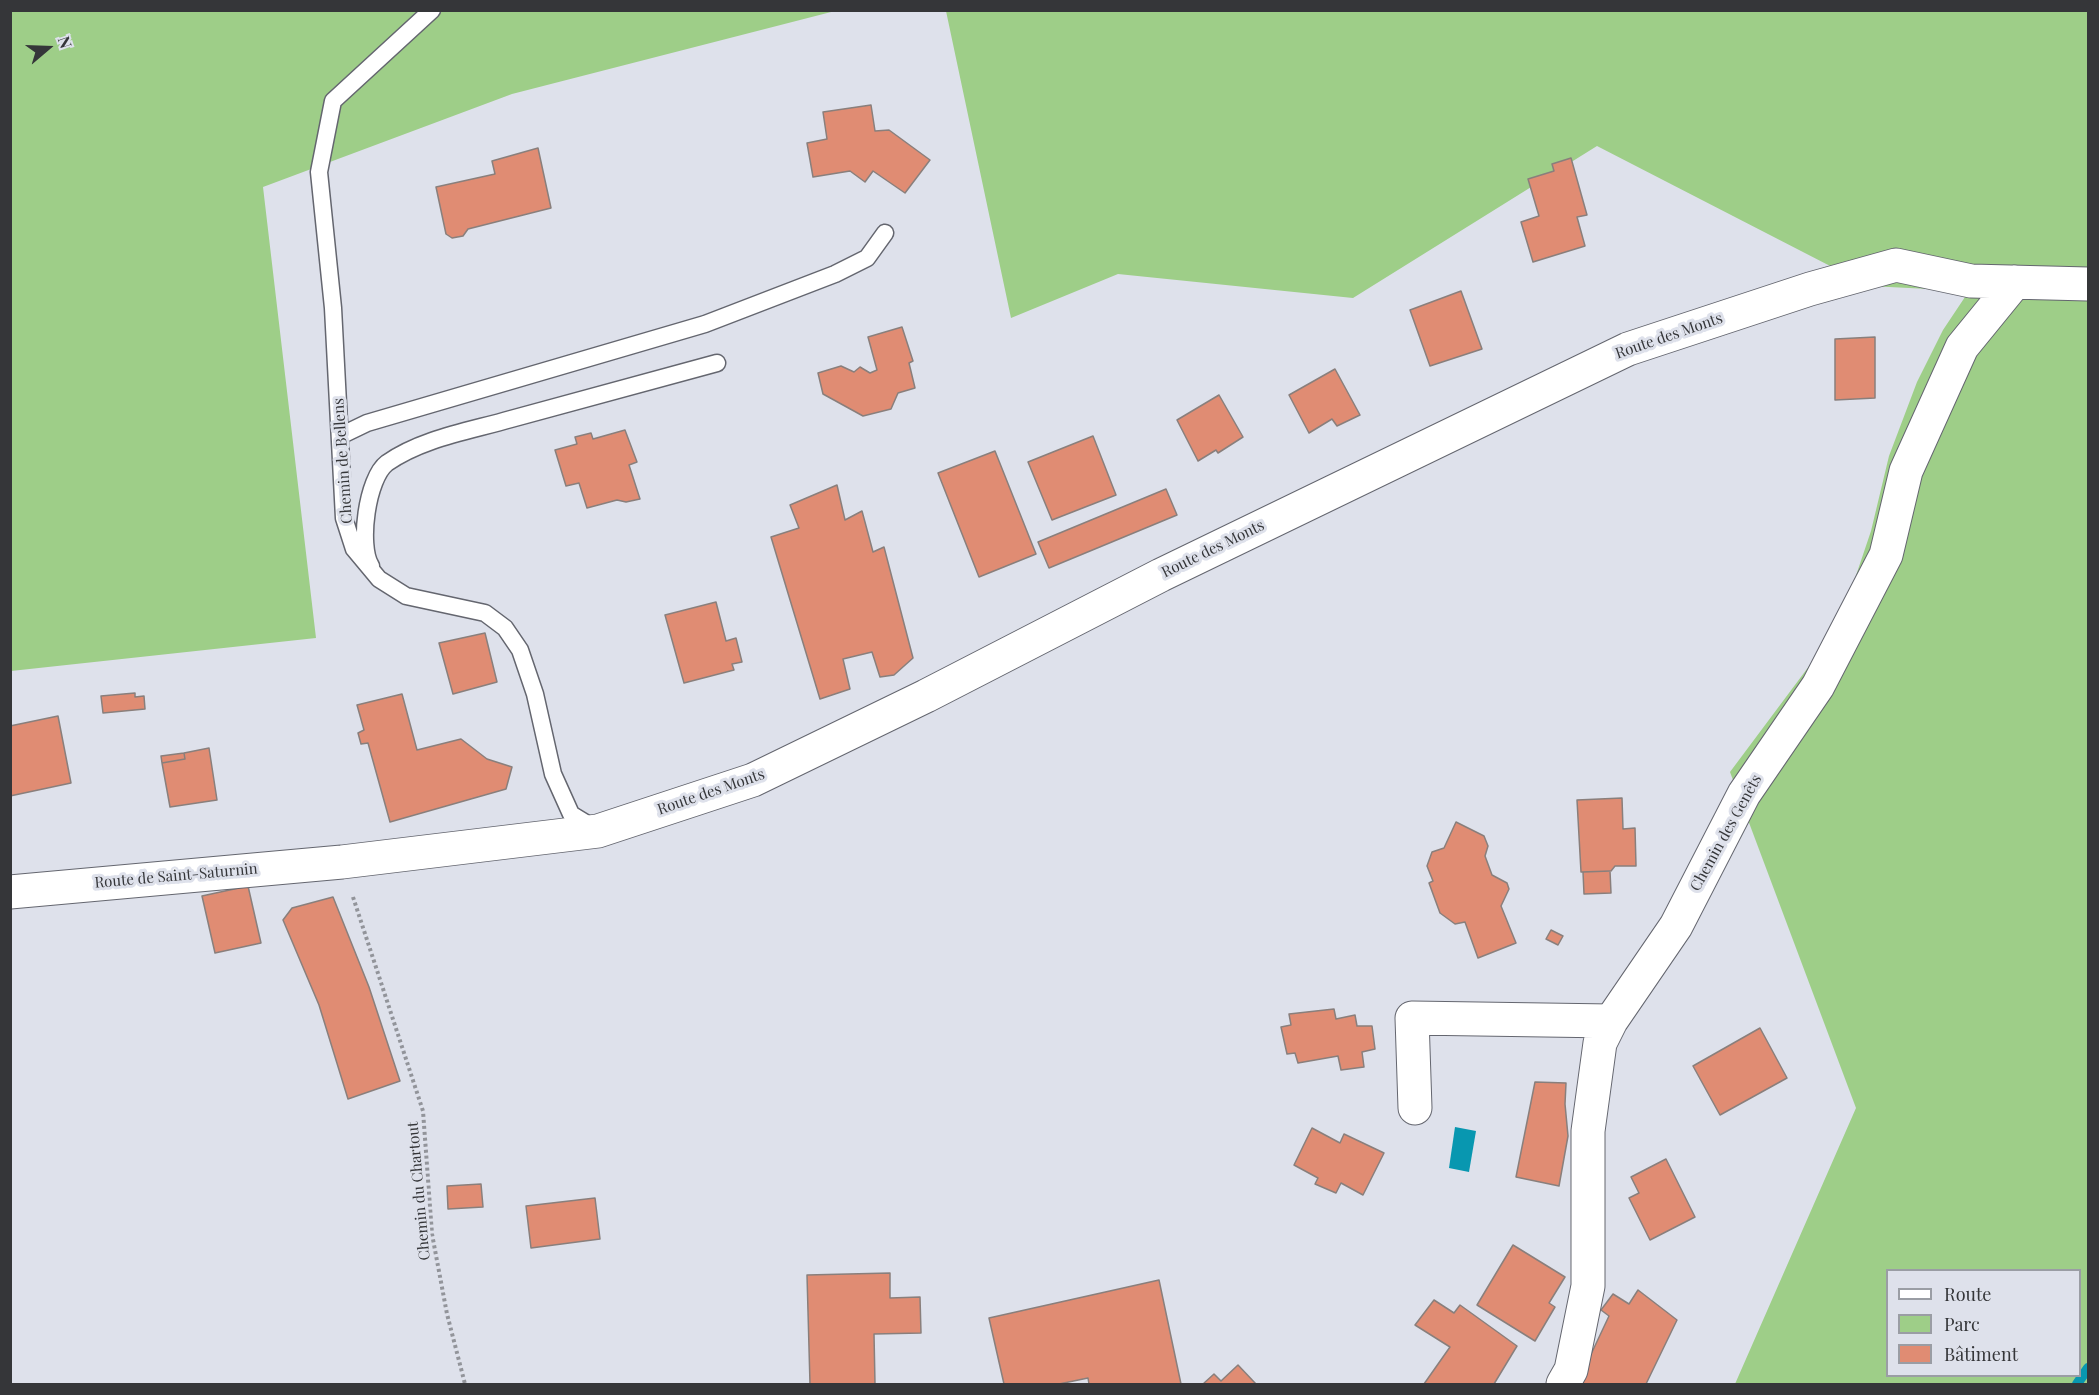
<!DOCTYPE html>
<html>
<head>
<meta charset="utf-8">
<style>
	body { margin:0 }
	#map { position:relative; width:2099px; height:1395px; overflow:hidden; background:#dee1eb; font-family:"Playfair Display",serif }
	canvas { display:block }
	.frame { position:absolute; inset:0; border:12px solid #353639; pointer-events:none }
	.legend { position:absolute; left:1886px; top:1269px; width:195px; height:108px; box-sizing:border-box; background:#dee1eb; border:2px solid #9a9da4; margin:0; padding:8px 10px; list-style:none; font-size:18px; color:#353639 }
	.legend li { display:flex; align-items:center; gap:12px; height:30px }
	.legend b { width:30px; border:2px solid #9a9da4 }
	.north { position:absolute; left:18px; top:18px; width:60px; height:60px; -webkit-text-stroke:4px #dee1eb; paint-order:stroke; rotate:71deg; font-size:16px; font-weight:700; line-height:24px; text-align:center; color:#353639 }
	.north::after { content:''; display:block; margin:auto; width:21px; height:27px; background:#353639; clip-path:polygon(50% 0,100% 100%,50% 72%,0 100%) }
</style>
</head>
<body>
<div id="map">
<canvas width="2099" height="1395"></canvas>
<div class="frame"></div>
<ul class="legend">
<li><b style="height:8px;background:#fff"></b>Route</li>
<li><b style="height:16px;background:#9ece88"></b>Parc</li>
<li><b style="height:16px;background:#e08c73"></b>Bâtiment</li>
</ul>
<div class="north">N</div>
</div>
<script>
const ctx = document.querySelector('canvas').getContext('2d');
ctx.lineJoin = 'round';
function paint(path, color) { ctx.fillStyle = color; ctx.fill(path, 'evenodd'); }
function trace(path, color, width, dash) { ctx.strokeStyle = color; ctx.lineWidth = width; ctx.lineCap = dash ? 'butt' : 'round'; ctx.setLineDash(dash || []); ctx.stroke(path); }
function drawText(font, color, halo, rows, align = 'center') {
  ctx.font = font + ' "Playfair Display",serif'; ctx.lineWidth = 6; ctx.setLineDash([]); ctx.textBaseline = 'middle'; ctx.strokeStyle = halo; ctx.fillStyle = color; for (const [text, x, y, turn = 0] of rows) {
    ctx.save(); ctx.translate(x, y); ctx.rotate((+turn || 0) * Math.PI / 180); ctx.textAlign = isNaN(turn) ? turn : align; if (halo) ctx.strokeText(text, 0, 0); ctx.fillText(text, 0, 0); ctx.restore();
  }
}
const green = new Path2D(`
	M10,11H835L512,94L263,187L316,638L11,671Z
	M946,11H2088V1384H1735L1856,1108L1730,772L1839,626L1871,531L1889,456L1917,382L1943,330L1969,291L1869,286L1597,146L1353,298L1118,274L1011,318ZM1888,1270H2080V1376H1888Z`);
const water = new Path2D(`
	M1455,1127L1476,1131L1469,1172L1449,1168Z`);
const stream = new Path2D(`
	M2077,1384L2088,1368`);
const building = new Path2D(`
	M871,105L875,131L889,130L930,160L905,193L873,171L865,182L850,171L813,177L807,143L827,139L823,112Z
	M538,148L551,208L468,229L463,236L452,238L446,234L436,187L495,174L492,161Z
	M1571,158L1587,215L1577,217L1585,246L1533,262L1521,222L1539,216L1528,179L1554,171L1552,164Z
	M1461,291L1482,349L1430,366L1410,310Z
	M902,327L913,361L909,363L915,388L898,393L891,409L863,416L823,394L818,373L841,366L854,372L860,367L870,373L877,370L868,337Z
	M1875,337V398L1835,400V339Z
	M1335,369L1360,415L1337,426L1332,419L1309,433L1289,395Z
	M1219,395L1243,437L1218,453L1216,450L1198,461L1177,420Z
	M625,430L637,462L629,465L640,499L626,502L617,500L587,508L579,483L566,486L555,450L577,444L575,437L591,433L593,439Z
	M1093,436L1116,495L1052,520L1028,462Z
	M995,451L1036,554L979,577L938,473Z
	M837,485L845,520L862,511L873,552L884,547L913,658L894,675L880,677L872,652L843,659L850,689L820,699L771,537L799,528L790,505Z
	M1166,489L1177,515L1049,568L1038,542Z
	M716,602L726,641L736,638L742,662L732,664L734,670L684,683L665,615Z
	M485,633L497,682L453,694L439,643Z
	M135,693V697L144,696L145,709L103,713L101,696Z
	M402,694L417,750L461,739L487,759L512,767L506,789L390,822L368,743L361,744L358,733L364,730L357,705Z
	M58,716L71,783L10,796V726Z
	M209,748L217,800L170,807L162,763L185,759L184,753Z
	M184,753L185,759L162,763L161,756Z
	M1622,798L1623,829L1635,828L1636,866H1615L1611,871L1581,872L1577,800Z
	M1456,822L1484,836L1488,846L1485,856L1492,875L1507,883L1509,889L1501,906L1516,943L1478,958L1465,922L1455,924L1440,913L1429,883L1433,881L1427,866L1432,852L1444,848Z
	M1610,871L1611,893L1584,894L1583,872Z
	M248,886L261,943L215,953L202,896Z
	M333,897L369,987L400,1081L348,1099L319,1005L283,920L292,908Z
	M1551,930L1563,936L1558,945L1546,939Z
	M1334,1009L1336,1019L1355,1015L1357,1026H1372L1375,1049L1362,1052L1364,1067L1341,1070L1338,1056L1298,1063L1295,1053L1287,1054L1281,1027L1291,1025L1289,1014Z
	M1760,1028L1787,1078L1720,1115L1693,1066Z
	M1535,1082L1566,1083L1565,1104L1568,1136L1559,1186L1516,1177Z
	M1312,1128L1340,1143L1344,1134L1384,1153L1363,1195L1341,1183L1336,1193L1315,1184L1318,1178L1294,1165Z
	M1666,1159L1695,1217L1650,1240L1629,1198L1639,1193L1631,1177Z
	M481,1184L483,1207L448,1209L447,1186Z
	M595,1198L600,1239L531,1248L526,1206Z
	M1513,1245L1565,1277L1549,1303L1555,1307L1535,1341L1477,1305Z
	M890,1273V1298L920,1297L921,1333L874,1334L875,1384H810L807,1275Z
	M1159,1280L1181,1384H1089L1088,1378L1059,1384H1004L989,1318Z
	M1638,1290L1677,1320L1646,1384H1577L1609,1316L1601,1310L1613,1294L1629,1304Z
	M1434,1300L1454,1313L1460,1305L1517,1346L1494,1384H1424L1450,1347L1415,1325Z
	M1238,1365L1256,1384H1203L1214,1374L1221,1381Z`);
const path = new Path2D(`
	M353,897L423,1111L432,1234L447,1314L465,1384`);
const lane = new Path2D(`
	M432,10L333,101L319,172L333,308L344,518L354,549L379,579L406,596L485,613L505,628L520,650L535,694L553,774L571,814L594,828
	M340,436L367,423L705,324L835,274L867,258L885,233
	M371,566C358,546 367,478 387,463C423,438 470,431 511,419C580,400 649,382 717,363`);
const street = new Path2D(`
	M10,892L342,862L598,831L753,780L926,696L1161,575L1628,349L1810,289L1896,265L1971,281L2088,284
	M1415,1108L1412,1018L1611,1021
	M1563,1384L1571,1370L1588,1286V1131L1600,1043L1611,1021L1676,926L1744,794L1818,686L1886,555L1906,471L1962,347L2015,282`);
const streetNames = [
	["Route des Monts",1669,336,-19],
	["Chemin de Bellens",343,461,-94],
	["Route des Monts",1213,549,-26],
	["Route des Monts",711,792,-19],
	["Chemin des Genêts",1726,833,-61],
	["Route de Saint-Saturnin",176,876,-5],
	["Chemin du Chartout",419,1191,-95]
];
paint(green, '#9ece88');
paint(water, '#0897b0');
trace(stream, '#0897b0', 10);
paint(building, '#e08c73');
trace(building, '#897f7c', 1.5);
trace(lane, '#64666f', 19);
trace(street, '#64666f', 35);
trace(path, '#92949a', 4, [3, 3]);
trace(lane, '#fff', 16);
trace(street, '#fff', 33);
drawText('15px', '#353639', '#dee1eb', streetNames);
</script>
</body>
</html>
